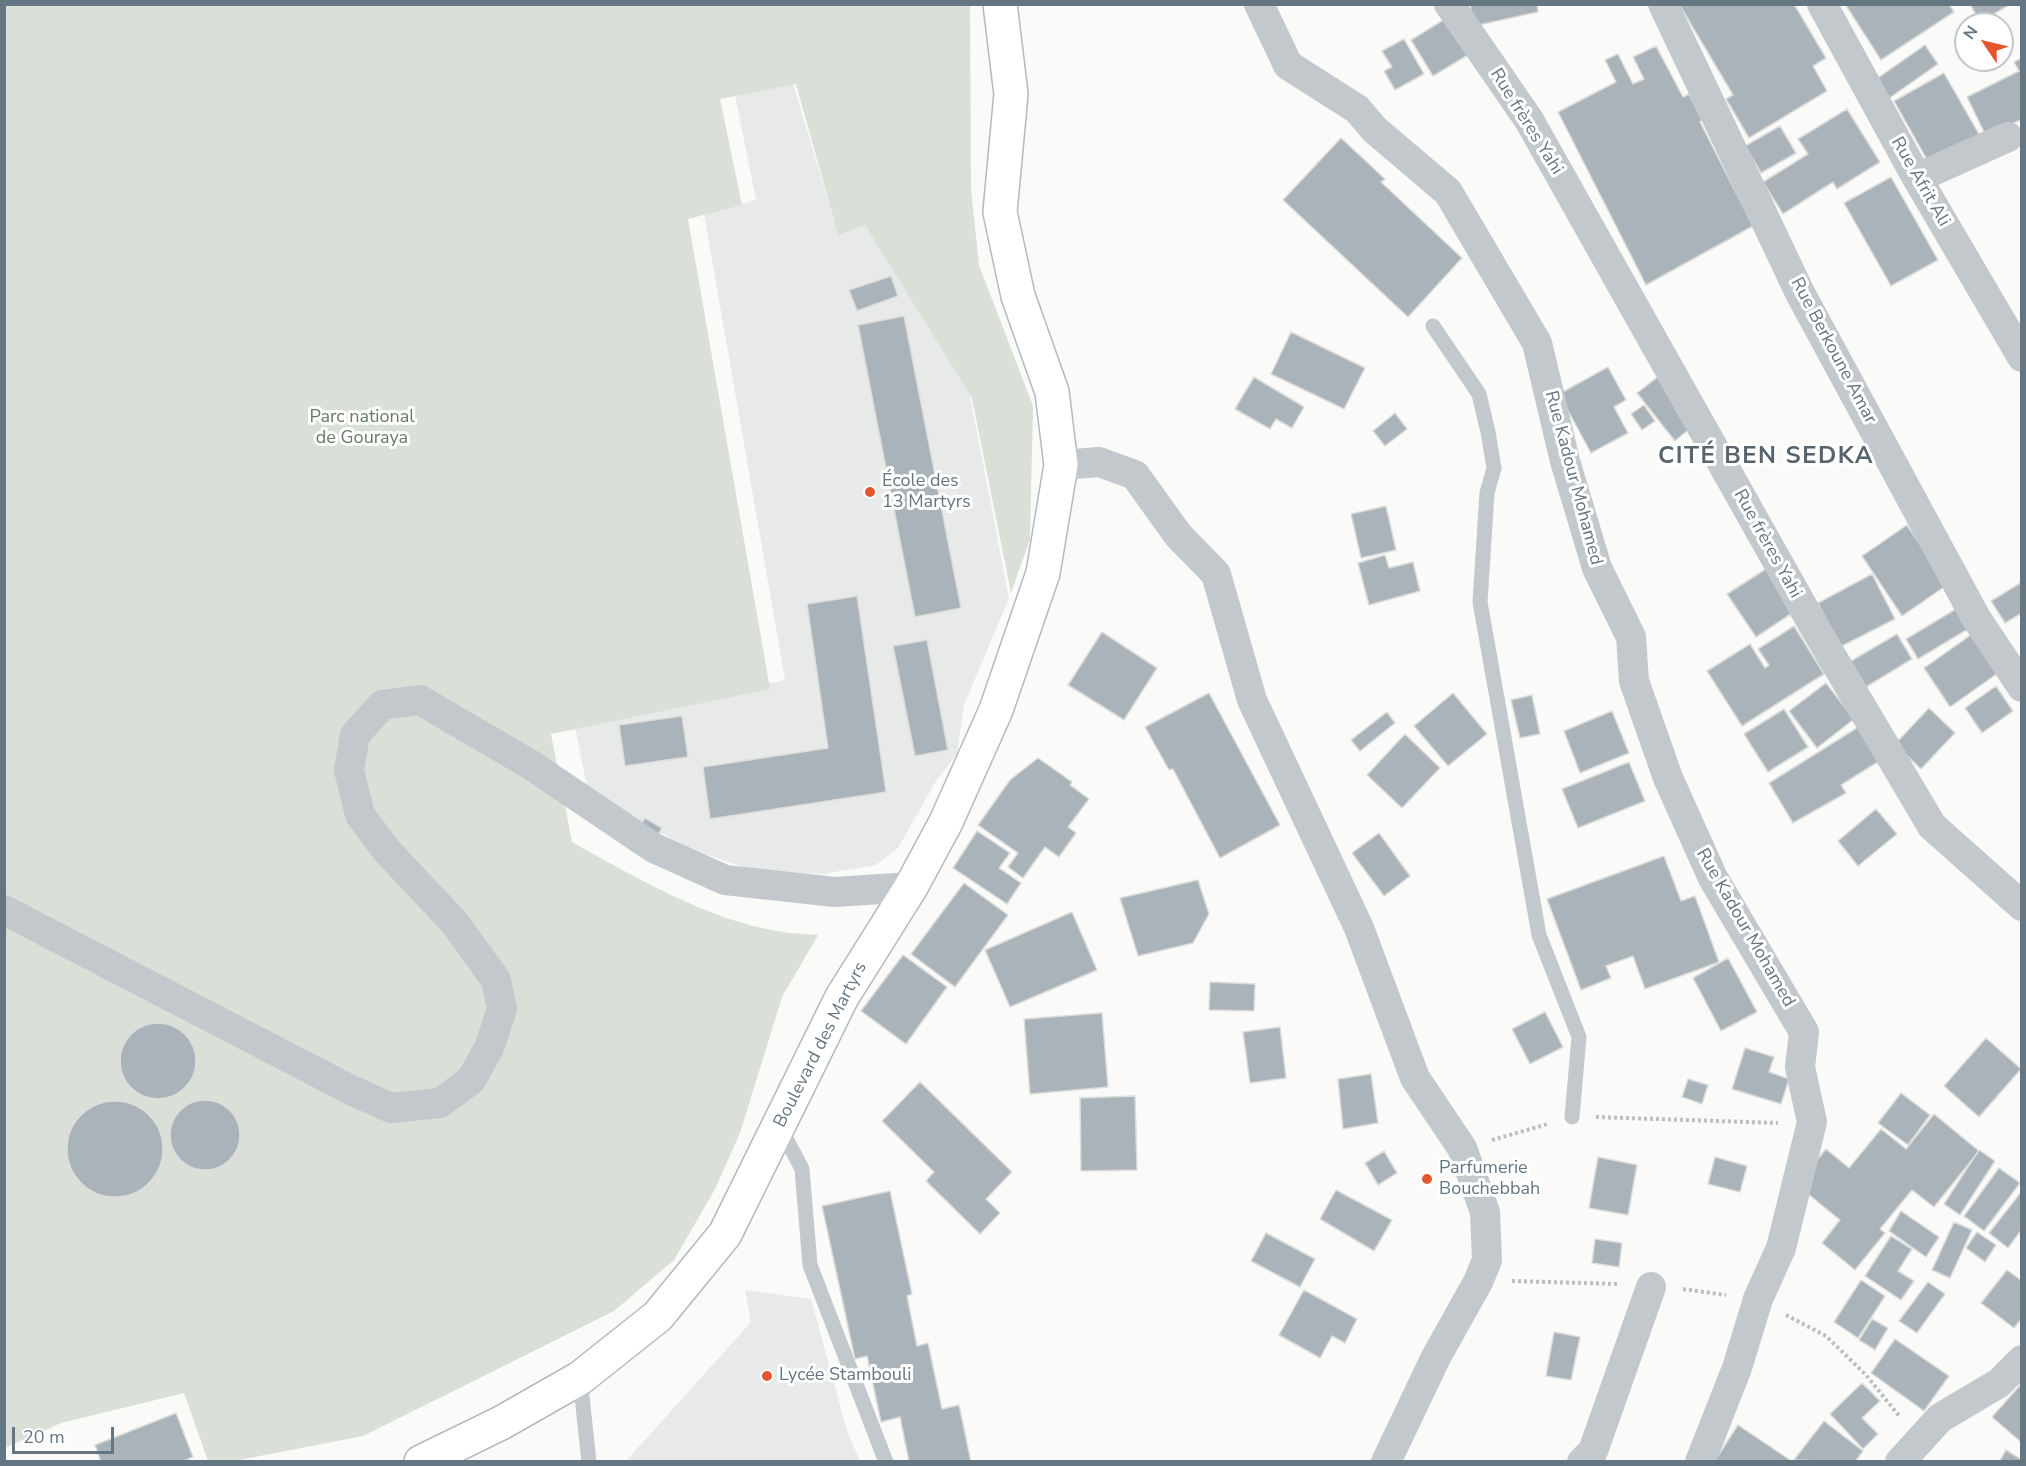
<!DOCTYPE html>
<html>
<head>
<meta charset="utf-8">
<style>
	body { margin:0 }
	#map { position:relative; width:2026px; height:1466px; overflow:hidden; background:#fafaf8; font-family:"Nunito Sans",sans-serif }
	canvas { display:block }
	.frame { position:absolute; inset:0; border:6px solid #657683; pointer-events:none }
	.north { position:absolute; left:1954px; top:12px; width:60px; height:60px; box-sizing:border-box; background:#fff; border:2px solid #c1c8cd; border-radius:50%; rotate:305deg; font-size:16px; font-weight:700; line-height:24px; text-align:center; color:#657683 }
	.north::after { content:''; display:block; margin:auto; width:21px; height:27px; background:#e4572e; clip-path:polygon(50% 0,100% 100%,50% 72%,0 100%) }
	.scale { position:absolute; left:12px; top:1427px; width:102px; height:27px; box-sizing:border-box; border:3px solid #657683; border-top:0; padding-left:8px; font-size:18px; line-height:21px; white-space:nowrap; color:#657683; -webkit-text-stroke:4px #fff; paint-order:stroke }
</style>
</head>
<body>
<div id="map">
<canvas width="2026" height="1466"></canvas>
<div class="frame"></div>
<div class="north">N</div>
<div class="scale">20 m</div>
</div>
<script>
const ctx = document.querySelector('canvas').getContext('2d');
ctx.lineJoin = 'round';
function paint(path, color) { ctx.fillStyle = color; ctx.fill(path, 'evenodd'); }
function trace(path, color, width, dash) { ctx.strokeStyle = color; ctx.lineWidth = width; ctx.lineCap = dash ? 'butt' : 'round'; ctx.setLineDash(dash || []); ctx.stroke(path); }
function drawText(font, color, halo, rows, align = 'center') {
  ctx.font = font + ' "Nunito Sans",sans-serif'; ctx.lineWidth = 6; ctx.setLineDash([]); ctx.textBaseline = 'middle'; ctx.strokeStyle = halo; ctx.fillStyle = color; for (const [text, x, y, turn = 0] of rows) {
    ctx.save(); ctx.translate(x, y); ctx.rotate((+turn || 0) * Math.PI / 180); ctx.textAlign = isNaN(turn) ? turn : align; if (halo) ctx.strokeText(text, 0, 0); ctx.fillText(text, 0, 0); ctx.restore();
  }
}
const built = new Path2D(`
	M792,80L838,234L865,225L968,386L1009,598L964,705L957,754L936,781L898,848L876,865L822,874L754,871L688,848L588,792L575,727L785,680L704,214L756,200L734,90Z
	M745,1290L811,1299L847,1431L860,1461H626L751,1322Z`);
const green = new Path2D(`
	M4,5H970L971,190L979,265L1033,406L1030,539L1011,593L972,398L865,225L838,235L796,84L720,99L742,205L688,219L770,689L551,734L572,842C635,877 706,919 777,931C791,934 805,934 818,935L782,997L740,1133L715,1189L674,1260L614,1311L363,1436L234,1461H208L184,1393L61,1423L5,1448Z`);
const building = new Path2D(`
	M1470,4H1537L1538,12L1474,26Z
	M1679,4H1794L1826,58L1813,66L1827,91L1749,138L1726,99L1733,95Z
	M1845,4H1949L1954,12L1881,60Z
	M1970,4H2011L1980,22Z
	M1445,19L1468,55L1433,76L1411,40Z
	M1404,39L1424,74L1395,90L1384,71L1392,67L1382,51Z
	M1925,45L1938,64L1888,99L1875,80Z
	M1656,46L1683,97L1689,94L1702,120L1700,122L1753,226L1646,285L1558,112L1616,82L1605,60L1618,54L1633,84L1644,79L1633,57Z
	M2022,58V119L1986,136L1967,97L2019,71L2014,62Z
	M1944,73L1980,136L1930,165L1894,101Z
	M1847,109L1880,162L1837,189L1833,182L1783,214L1763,182L1808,154L1798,139Z
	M1780,126L1796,153L1761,173L1745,146Z
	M1341,138L1385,179L1381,182L1462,258L1408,317L1283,200Z
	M1891,177L1938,260L1891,286L1844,203Z
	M891,276L898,296L857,311L849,290Z
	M904,316L961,608L915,617L858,325Z
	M1291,332L1365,368L1344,409L1271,374Z
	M1608,367L1626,400L1614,407L1628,433L1591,453L1559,394Z
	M1659,376L1696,423L1675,441L1637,393Z
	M1254,377L1304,407L1292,428L1276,419L1270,429L1235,409Z
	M1644,405L1655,421L1642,430L1631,414Z
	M1395,413L1407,429L1385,446L1373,431Z
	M1386,506L1396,550L1361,558L1351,514Z
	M1907,525L1947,585L1902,616L1862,556Z
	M1385,555L1389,568L1413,562L1420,591L1369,605L1358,563Z
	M1769,567L1797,610L1756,637L1727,594Z
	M1872,574L1895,619L1840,647L1818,603Z
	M2022,582V613L2005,623L1991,601Z
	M857,596L886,792L710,819L703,767L828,748L807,604Z
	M1956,609L1968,629L1918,659L1906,639Z
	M1794,626L1824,674L1742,726L1707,671L1750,644L1765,668L1769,665L1758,649Z
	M1102,632L1157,668L1124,720L1068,685Z
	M1975,632L2001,671L1950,707L1924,668Z
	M1897,634L1912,659L1861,690L1846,664Z
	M927,640L948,750L915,756L893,646Z
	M1826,683L1854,719L1817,748L1789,711Z
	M1996,686L2013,711L1982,733L1965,708Z
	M1209,693L1280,825L1220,858L1173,769L1169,770L1145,727Z
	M1453,693L1487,734L1448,766L1414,726Z
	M1532,695L1540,734L1520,738L1511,700Z
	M1929,708L1955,733L1921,769L1895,744Z
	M1784,709L1808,747L1768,772L1744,734Z
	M1612,711L1629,753L1580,773L1564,731Z
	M1387,712L1395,723L1360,751L1351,740Z
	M682,716L688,757L625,766L619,725Z
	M1860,726L1881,760L1841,785L1846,793L1793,823L1769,783Z
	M1405,734L1440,768L1402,808L1367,775Z
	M1038,758L1072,782L1070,785L1089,799L1068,827L1076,833L1059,857L1045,847L1023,878L1008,867L1018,853L978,825L1010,780Z
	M1629,762L1645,801L1578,828L1562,789Z
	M1876,809L1897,834L1858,866L1838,841Z
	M645,818L662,828L652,845L634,835Z
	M977,831L1010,853L999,868L1021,883L1007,904L953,868Z
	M1379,833L1410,876L1384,896L1352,853Z
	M1664,856L1681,901L1695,896L1719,962L1645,989L1633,956L1606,966L1611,978L1581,990L1547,899Z
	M1198,880L1209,914L1193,943L1138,956L1120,898Z
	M964,883L1008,915L955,987L911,954Z
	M1072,912L1097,970L1010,1007L985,950Z
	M903,955L947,987L906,1044L861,1011Z
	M1728,958L1757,1012L1721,1031L1693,978Z
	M1210,982L1255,984L1254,1011L1209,1010Z
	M1545,1012L1563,1047L1530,1064L1512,1029Z
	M1102,1013L1108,1087L1030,1094L1024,1019Z
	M120 1061a38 38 0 1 1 76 0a38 38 0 1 1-76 0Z
	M1280,1027L1286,1078L1250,1083L1243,1032Z
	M1986,1038L2021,1069L1979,1117L1944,1086Z
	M1745,1048L1774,1057L1769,1072L1789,1079L1781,1104L1732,1089Z
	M1371,1074L1378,1123L1343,1129L1338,1079Z
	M1688,1079L1708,1085L1702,1104L1682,1097Z
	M920,1082L1012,1172L986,1199L1000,1213L980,1234L926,1181L934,1172L882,1121Z
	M1901,1093L1930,1115L1908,1145L1878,1123Z
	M1135,1096L1137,1170L1081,1171L1080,1098Z
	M170 1135a35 35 0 1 1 70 0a35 35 0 1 1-70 0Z
	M67 1149a48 48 0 1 1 96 0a48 48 0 1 1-96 0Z
	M1934,1114L1979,1151L1934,1207L1912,1190L1880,1229L1885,1233L1855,1270L1822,1243L1840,1220L1797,1185L1826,1149L1849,1168L1881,1129L1906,1149Z
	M1979,1150L1995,1161L1960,1215L1944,1204Z
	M1384,1151L1397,1173L1378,1185L1365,1163Z
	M1598,1157L1637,1165L1628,1215L1589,1208Z
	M1715,1157L1747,1166L1740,1192L1708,1184Z
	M1999,1168L2020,1183L1984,1231L1964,1216Z
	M1336,1190L1392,1220L1374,1251L1320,1219Z
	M890,1191L912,1294L907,1296L917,1346L928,1343L942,1409L959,1405L971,1462H909L900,1417L881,1422L867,1356L855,1359L822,1206Z
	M2022,1191V1229L2008,1248L1989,1233Z
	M1901,1211L1939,1237L1926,1257L1889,1231Z
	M1954,1222L1972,1230L1950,1278L1932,1270Z
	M1977,1232L1996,1245L1985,1262L1966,1248Z
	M1266,1233L1315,1259L1300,1287L1251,1261Z
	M1891,1236L1912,1249L1898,1271L1914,1281L1901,1300L1865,1276Z
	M1595,1239L1622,1243L1619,1267L1592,1263Z
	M2007,1270L2022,1281V1318L2014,1328L1981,1303Z
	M1861,1280L1885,1296L1858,1338L1834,1322Z
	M1928,1282L1945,1294L1917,1333L1899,1321Z
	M1304,1290L1357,1319L1345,1343L1332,1336L1320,1358L1279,1335Z
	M1872,1319L1888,1328L1875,1350L1859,1340Z
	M1554,1332L1580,1337L1571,1380L1546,1376Z
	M1895,1339L1949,1376L1924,1411L1871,1373Z
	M1862,1383L1880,1401L1862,1418L1878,1434L1863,1449L1830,1414Z
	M2022,1383V1443L1992,1417Z
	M176,1413L193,1457L181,1462H101L95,1445Z
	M1824,1421L1863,1451L1855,1462L1794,1460Z
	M1738,1425L1793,1462H1714Z
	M2006,1450L2022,1460V1462H1999Z`);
const path = new Path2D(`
	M1596,1117L1778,1123
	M1492,1140L1548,1124
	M1512,1281L1619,1284
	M1683,1289L1726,1295
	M1786,1315L1826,1336L1866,1375L1900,1417`);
const service = new Path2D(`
	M1433,326L1479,394L1488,432L1494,468L1487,493L1480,602L1539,935L1579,1037L1572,1117
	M780,1127L802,1169L810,1265L886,1462
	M580,1378L589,1462`);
const minor = new Path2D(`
	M1259,4L1288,65L1357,109L1375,130L1448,192L1537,343L1565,461L1597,568L1631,637L1634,681L1668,778L1713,878L1804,1032L1800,1067L1812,1122L1781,1248L1758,1299L1737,1368L1700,1462
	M1449,4L1529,120L1812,623L1932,826L2022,906
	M1663,4L1800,293L1976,618L2022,687
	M1822,4L1917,178L2022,357
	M1917,178L2008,137
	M1061,465L1099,462L1135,475L1178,535L1216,574L1252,700L1359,928L1415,1078L1462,1148L1485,1212L1487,1260L1478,1282L1436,1357L1386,1462
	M4,910L349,1089L391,1108L440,1103L471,1080L489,1048L502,1009L496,980L478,955L454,922L387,851L360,815L349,770L355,735L382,705L420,700L531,765L654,848L725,880L835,892L911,887
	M1582,1462L1593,1451L1651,1287
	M1900,1462L1940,1418L1999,1383L2022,1360`);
const secondary = new Path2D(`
	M421,1462L501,1423L580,1378L658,1316L725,1234L842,997L911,887L946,822L996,710L1043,573L1061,465L1052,392L1018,296L1000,212L1011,94L1000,4`);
const markers = [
	[870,492,6,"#e4572e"],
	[1427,1179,6,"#e4572e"],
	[767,1376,6,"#e4572e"]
];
const streetNames = [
	["Rue frères Yahi",1526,122,58],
	["Rue Afrit Ali",1920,182,60],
	["Rue Berkoune Amar",1833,351,62],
	["Rue Kadour Mohamed",1573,478,75],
	["Rue frères Yahi",1767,544,61],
	["Rue Kadour Mohamed",1745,928,60],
	["Boulevard des Martyrs",821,1045,-63]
];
const parkNames = [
	["Parc national",362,418],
	["de Gouraya",362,439]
];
const poiNames = [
	["École des",882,482],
	["13 Martyrs",882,503],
	["Parfumerie",1439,1169],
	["Bouchebbah",1439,1190],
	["Lycée Stambouli",779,1376]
];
const districtNames = [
	["CITÉ BEN SEDKA",1766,457]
];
paint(built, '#e8e9e9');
paint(green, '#dadfd7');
paint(building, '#aab3b9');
trace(building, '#dcdcda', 1.5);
trace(secondary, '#b3babf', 36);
trace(path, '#bbbfc2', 4, [3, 3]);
trace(service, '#c3c8cc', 15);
trace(minor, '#c3c8cc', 30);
trace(secondary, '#fff', 33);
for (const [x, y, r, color] of markers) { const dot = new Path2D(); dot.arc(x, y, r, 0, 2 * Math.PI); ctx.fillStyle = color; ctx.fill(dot); trace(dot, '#fff', 2); }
drawText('18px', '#657683', '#fff', streetNames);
drawText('18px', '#687a64', '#fff', parkNames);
drawText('18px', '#657683', '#fff', poiNames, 'left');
ctx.letterSpacing = '1.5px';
drawText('bold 24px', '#57646e', '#fff', districtNames);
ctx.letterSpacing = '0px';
</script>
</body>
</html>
